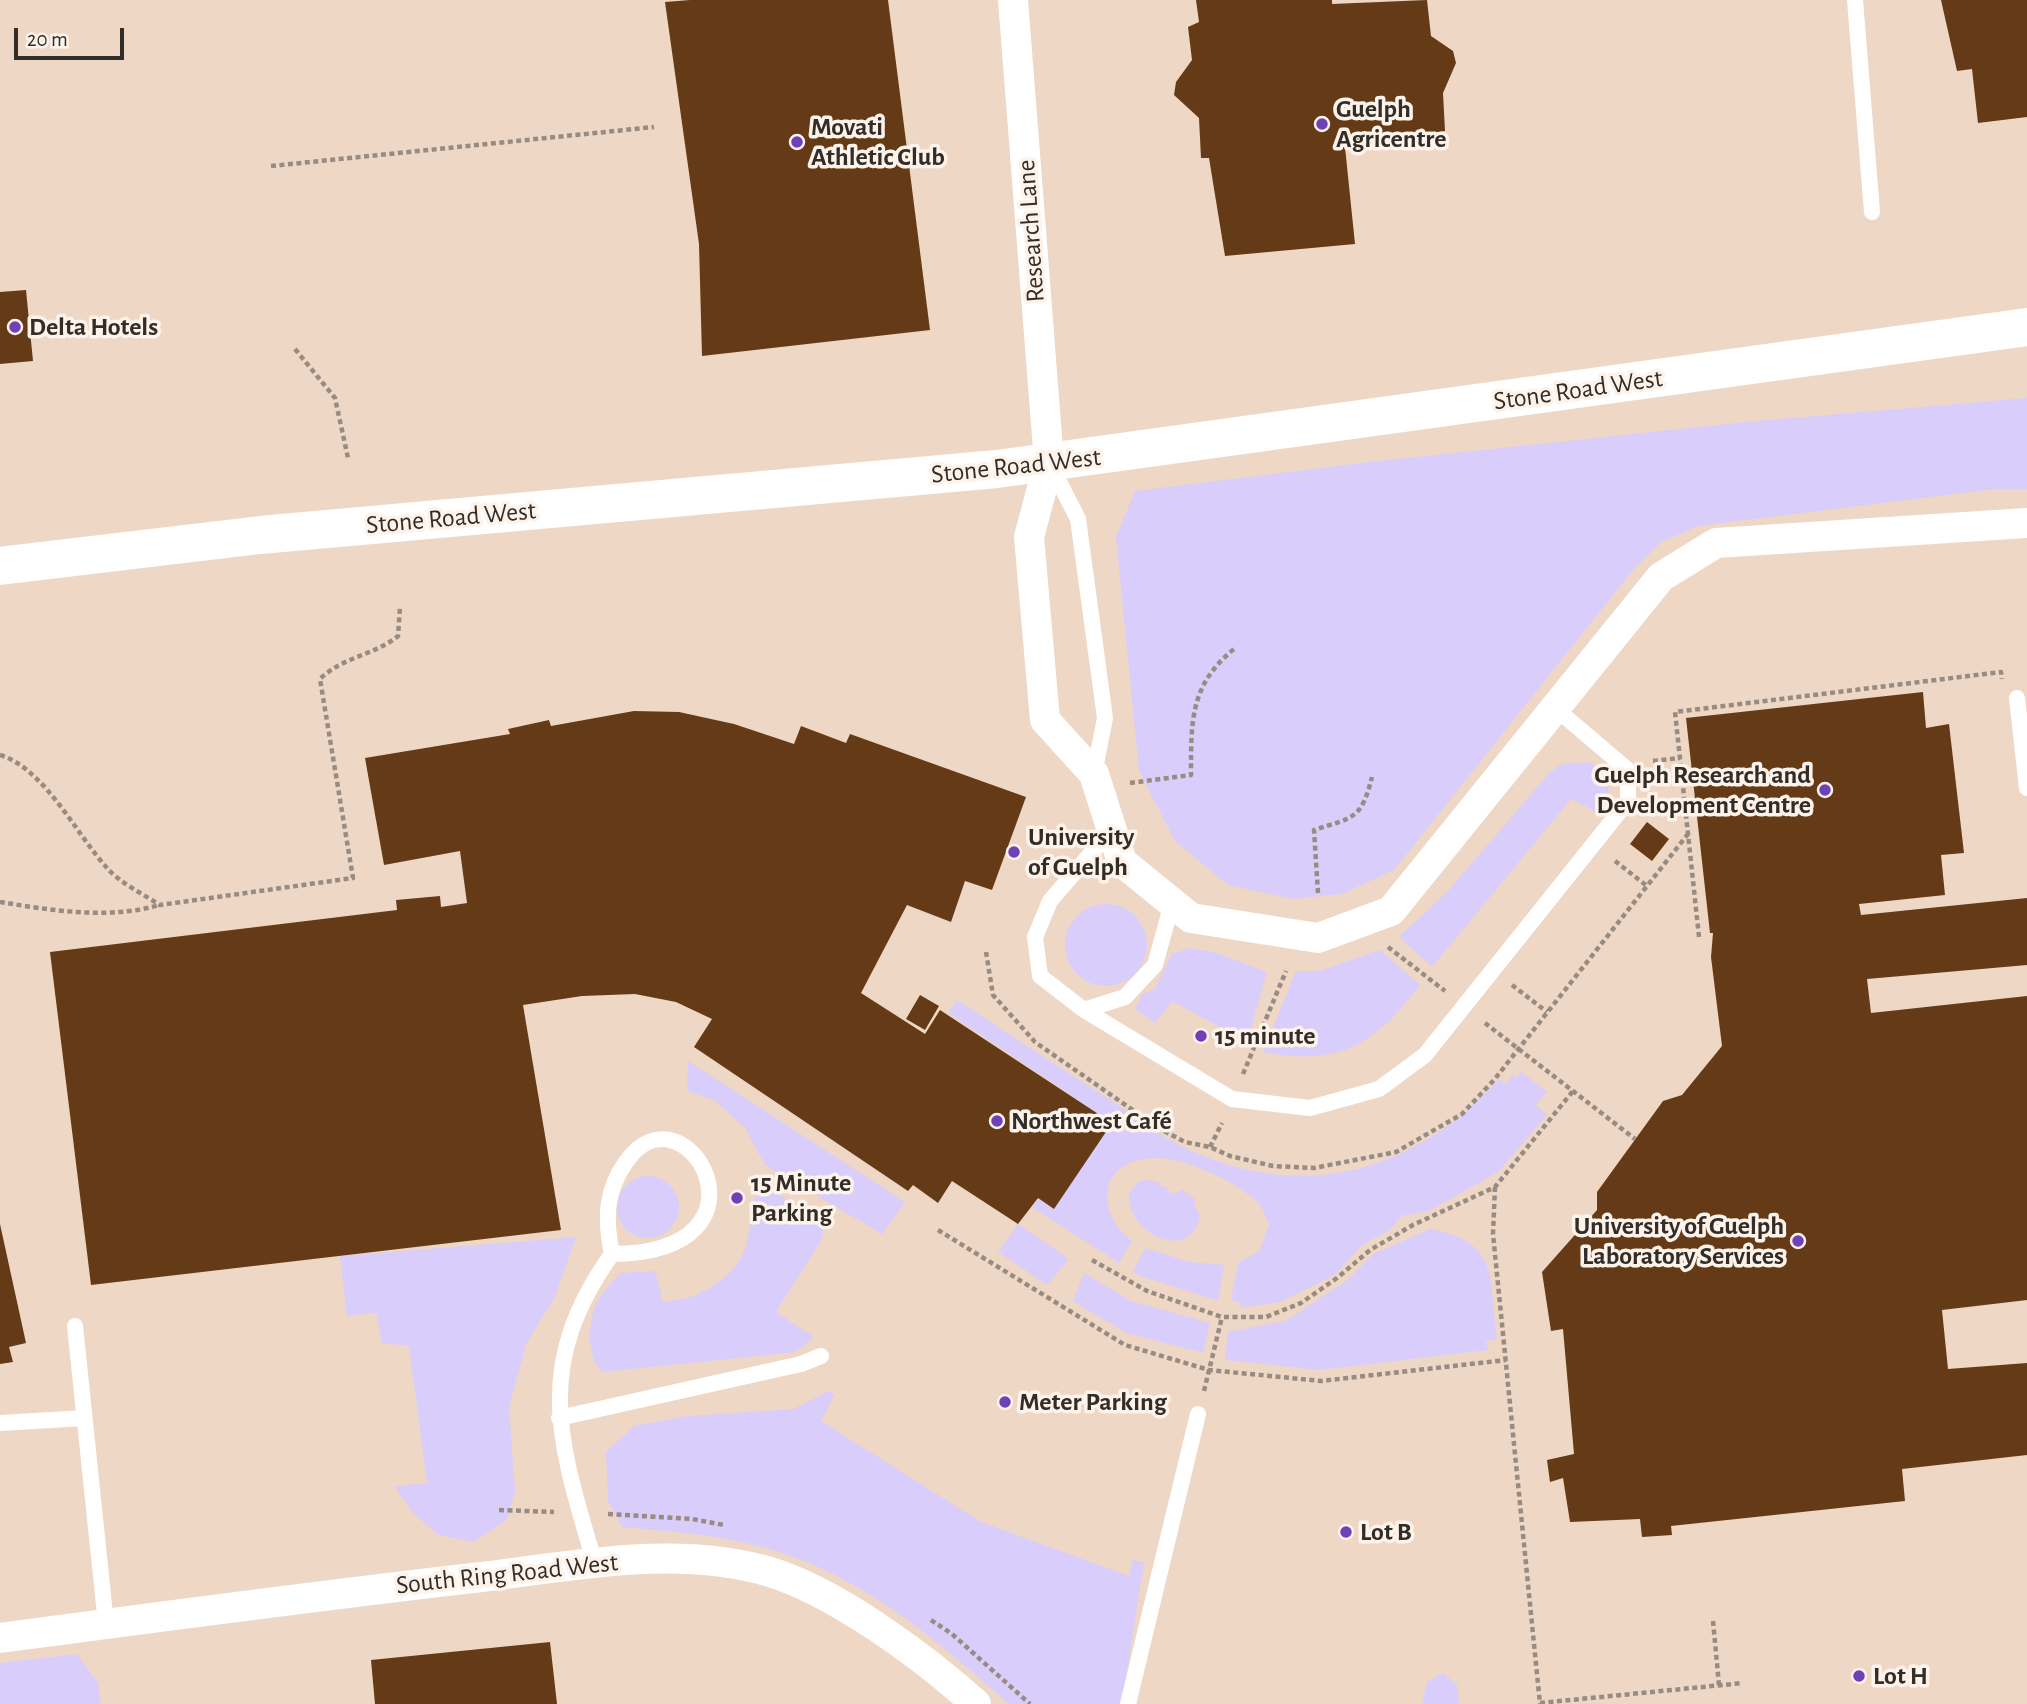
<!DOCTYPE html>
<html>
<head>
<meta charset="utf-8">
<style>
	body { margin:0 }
	#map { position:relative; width:2027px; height:1704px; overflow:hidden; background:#f6e5d8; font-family:"Alegreya Sans",sans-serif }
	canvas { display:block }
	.scale { position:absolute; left:14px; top:28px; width:110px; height:32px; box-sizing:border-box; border:4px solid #332d28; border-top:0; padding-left:9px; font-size:21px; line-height:24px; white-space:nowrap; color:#332d28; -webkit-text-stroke:5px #fef3eb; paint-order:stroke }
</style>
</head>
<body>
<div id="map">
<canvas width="2027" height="1704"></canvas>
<div class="scale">20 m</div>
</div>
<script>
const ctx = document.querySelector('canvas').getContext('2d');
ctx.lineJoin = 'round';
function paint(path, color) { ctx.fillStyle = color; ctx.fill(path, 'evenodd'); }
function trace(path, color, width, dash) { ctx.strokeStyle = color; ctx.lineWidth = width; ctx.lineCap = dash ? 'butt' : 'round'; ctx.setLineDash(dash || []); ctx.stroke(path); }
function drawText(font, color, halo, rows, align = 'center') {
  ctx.font = font + ' "Alegreya Sans",sans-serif'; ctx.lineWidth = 7; ctx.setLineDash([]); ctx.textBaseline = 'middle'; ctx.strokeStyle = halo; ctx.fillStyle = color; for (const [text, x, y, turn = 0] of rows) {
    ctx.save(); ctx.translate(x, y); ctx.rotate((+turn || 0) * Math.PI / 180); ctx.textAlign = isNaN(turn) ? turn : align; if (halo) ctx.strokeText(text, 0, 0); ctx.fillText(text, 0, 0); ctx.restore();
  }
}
const built = new Path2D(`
	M0,0H2027V1704H0Z`);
const green = new Path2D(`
	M2027,398V489H1994L1698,526L1661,542L1632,571L1394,870L1342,894L1293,899L1228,885L1175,841L1139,771L1116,537L1135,491L1369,462L1745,422Z
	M1588,762L1609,772L1608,794L1596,812L1571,799L1432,967L1399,937L1449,890L1551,771L1563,764Z
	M1065 945a41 41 0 1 1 82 0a41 41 0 1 1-82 0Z
	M1190,948L1214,952L1267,972L1247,1042L1172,1001L1155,1023L1135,1009L1142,994L1155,989L1172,954Z
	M1380,950L1420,985C1374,1045 1340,1067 1263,1052L1296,971H1319Z
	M957,1000C1008,1034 1060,1067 1112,1101C1135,1116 1159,1135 1183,1147C1301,1204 1413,1174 1499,1079L1506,1084L1513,1074L1517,1077L1521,1072L1547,1092L1536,1105L1547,1115L1498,1172L1429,1211L1401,1216L1391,1229L1361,1246L1335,1275L1280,1302L1239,1308L1241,1303L1231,1300L1238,1263L1260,1250L1269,1224C1266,1218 1264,1209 1259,1204C1240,1183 1186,1158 1157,1158C1100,1158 1092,1209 1132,1241L1119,1263L1032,1207L1038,1198L1054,1209L1111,1122L948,1013Z
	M688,1061L905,1202L882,1234L765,1165L745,1128L714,1100L687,1091Z
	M617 1207a31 31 0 1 1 62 0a31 31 0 1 1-62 0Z
	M1147,1180L1159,1182V1185L1169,1189V1192L1177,1194L1181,1189L1196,1200L1194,1205L1200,1215C1191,1265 1126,1234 1129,1193L1139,1181Z
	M775,1191L824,1226L822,1239L776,1312L814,1337L796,1352L603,1372C587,1358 588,1329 594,1309C597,1297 612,1283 620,1273L655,1271L663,1301C692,1303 727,1282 742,1256C750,1241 751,1214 755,1196Z
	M1018,1224L1069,1259L1047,1285L998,1252Z
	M1430,1229C1501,1242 1489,1279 1497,1339L1486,1341L1488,1350L1319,1370L1225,1360L1228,1332L1287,1320L1346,1281L1373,1254Z
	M576,1237L555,1297L527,1342L509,1406L515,1491L507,1520L473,1542L439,1535L414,1514L394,1486L427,1483L409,1346L382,1343L376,1313L347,1316L340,1256Z
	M1146,1248L1189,1262L1224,1265L1218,1301L1138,1275L1133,1270Z
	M1084,1273L1131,1301L1210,1323L1203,1353L1126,1333L1073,1301Z
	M828,1391L835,1394L821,1421L981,1522L1129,1576L1133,1560L1144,1562L1122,1704H1009C941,1644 868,1580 779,1552C728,1535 675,1532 622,1527L608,1501L606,1452L634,1426L688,1416L794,1409Z
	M77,1654L98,1683L101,1704H0V1663Z
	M1443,1673L1457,1685L1459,1704H1422L1427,1682Z`);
const building = new Path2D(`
	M690,0H888L930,330L702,356L699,244L665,2Z
	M1196,0H1332V4L1427,0L1431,36L1453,51L1456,63L1443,93L1445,131L1345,147L1355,244L1225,256L1209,158H1201L1199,118L1174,95L1176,82L1192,60L1188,27L1199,22Z
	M1941,0H2027V117L1978,123L1972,69L1957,71Z
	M26,290L33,361L0,364V292Z
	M1923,692L1926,728L1949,724L1964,853L1941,855L1945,895L1859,904L1861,915L2027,898V965L1867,979L1871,1013L2027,996V1300L1942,1310L1948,1369L2027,1363V1455L1902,1469L1905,1501L1671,1526L1672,1535L1642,1537L1640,1519L1570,1522L1563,1478L1550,1482L1547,1460L1574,1454L1563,1329L1551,1331L1542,1272L1597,1210V1192L1663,1101L1682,1095L1722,1046L1711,957L1713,933H1710L1686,718Z
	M634,711L679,712L734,724L794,744L801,726L846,743L850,734L1026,797L992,890L965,881L951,922L907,905L861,993L925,1034L940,1010L1112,1123L1054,1209L1038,1198L1018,1224L952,1181L938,1203L913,1185L908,1191L694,1047L712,1019L676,1002L635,994L582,996L523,1005L561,1230L91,1285L50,952L397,910L396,900L440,896L441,907L467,903L460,851L384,865L365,758L510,734L508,729L549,720L551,726Z
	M1647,822L1669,839L1652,861L1630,844Z
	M920,995L939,1006L925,1030L906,1019Z
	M0,1224L26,1343L9,1347L13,1362L0,1364Z
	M550,1642L557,1704H375L371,1660Z`);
const path = new Path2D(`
	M271,166L654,127
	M295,349L335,398L348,458
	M0,755C45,769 76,834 107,868C120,883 143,894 160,905L353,878L320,679C342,657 375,655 398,636L400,607
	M1653,761L1680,758
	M1130,783L1191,775C1191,721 1190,685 1234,649
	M1615,861L1647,886
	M1318,893L1314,830C1354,817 1361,820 1372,777
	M0,902C50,910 109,920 159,905
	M1699,937L1675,712L2001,672L2002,679
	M1388,947L1445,991
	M986,952L993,995L1035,1042L1160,1129L1185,1142L1210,1147L1230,1156L1273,1166L1314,1168L1396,1152L1462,1114L1494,1080L1688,834
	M1512,985L1547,1012
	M1485,1023L1635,1139
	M1243,1074L1286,971
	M1210,1147L1222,1123
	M1495,1187L1493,1234L1540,1704
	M938,1230L1125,1345L1209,1370L1321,1381L1506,1360
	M1092,1260L1147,1291L1222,1317H1266L1301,1303L1337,1278L1370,1250L1413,1225L1495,1187L1573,1091
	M1204,1391L1222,1317
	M499,1510L554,1512
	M608,1514L692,1519L724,1525
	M931,1620L952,1634L1030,1704
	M1713,1621L1719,1685
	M1540,1703L1743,1683`);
const lane = new Path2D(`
	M1855,0L1872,212
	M1050,464L1078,519L1105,718L1094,774
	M2017,698L2027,788
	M1112,829L1050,901L1035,937L1040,976L1084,1010L1125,997L1155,965L1172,903
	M1084,1010L1232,1099L1310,1108L1379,1089L1425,1055L1628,801V770L1555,708
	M75,1326L106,1624
	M559,1418L801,1364L821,1356
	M0,1423L84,1418
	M595,1564C559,1442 532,1366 612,1254C787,1253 684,1078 626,1162C605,1191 605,1220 612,1254
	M1128,1704L1198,1414`);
const street = new Path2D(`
	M1013,0L1049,462L1029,537L1045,720L1094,774L1122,862L1191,918L1318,938L1391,911L1661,577L1716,543L2027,523
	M0,1638C158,1617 315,1596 473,1578C569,1567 672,1544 767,1571C835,1591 924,1657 976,1704`);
const secondary = new Path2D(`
	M0,566L260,535L997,469L2027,327`);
const markers = [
	[1322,124,7,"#6f40b7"],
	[797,142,7,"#6f40b7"],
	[15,327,7,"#6f40b7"],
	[1825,790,7,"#6f40b7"],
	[1014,852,7,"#6f40b7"],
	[1201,1036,7,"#6f40b7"],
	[997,1121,7,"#6f40b7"],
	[737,1198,7,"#6f40b7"],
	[1798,1241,7,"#6f40b7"],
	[1005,1402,7,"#6f40b7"],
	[1346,1532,7,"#6f40b7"],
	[1859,1676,7,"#6f40b7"]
];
const poiNames = [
	["Guelph",1336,109],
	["Agricentre",1336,139],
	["Movati",811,127],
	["Athletic Club",811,157],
	["Delta Hotels",29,327],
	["Guelph Research and",1811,775,"right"],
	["Development Centre",1811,805,"right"],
	["University",1028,837],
	["of Guelph",1028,867],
	["15 minute",1215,1036],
	["Northwest Café",1011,1121],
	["15 Minute",751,1183],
	["Parking",751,1213],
	["University of Guelph",1784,1226,"right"],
	["Laboratory Services",1784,1256,"right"],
	["Meter Parking",1019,1402],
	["Lot B",1360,1532],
	["Lot H",1873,1676]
];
const streetNames = [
	["Research Lane",1031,231,-94],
	["Stone Road West",1578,390,-8],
	["Stone Road West",1016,466,-6],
	["Stone Road West",451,518,-5],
	["South Ring Road West",507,1574,-6]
];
paint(built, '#efd7c5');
paint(green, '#d9cdfc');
paint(building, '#643b16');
trace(path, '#978b82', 4.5, [5, 3.5]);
trace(lane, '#fff', 16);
trace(street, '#fff', 30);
trace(secondary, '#fff', 38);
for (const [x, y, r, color] of markers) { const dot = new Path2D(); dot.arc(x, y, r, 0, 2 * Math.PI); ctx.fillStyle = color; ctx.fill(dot); trace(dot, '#fef3eb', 2.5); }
drawText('bold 26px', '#332d28', '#fef3eb', poiNames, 'left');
drawText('26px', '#332d28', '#fef3eb', streetNames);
</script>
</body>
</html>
